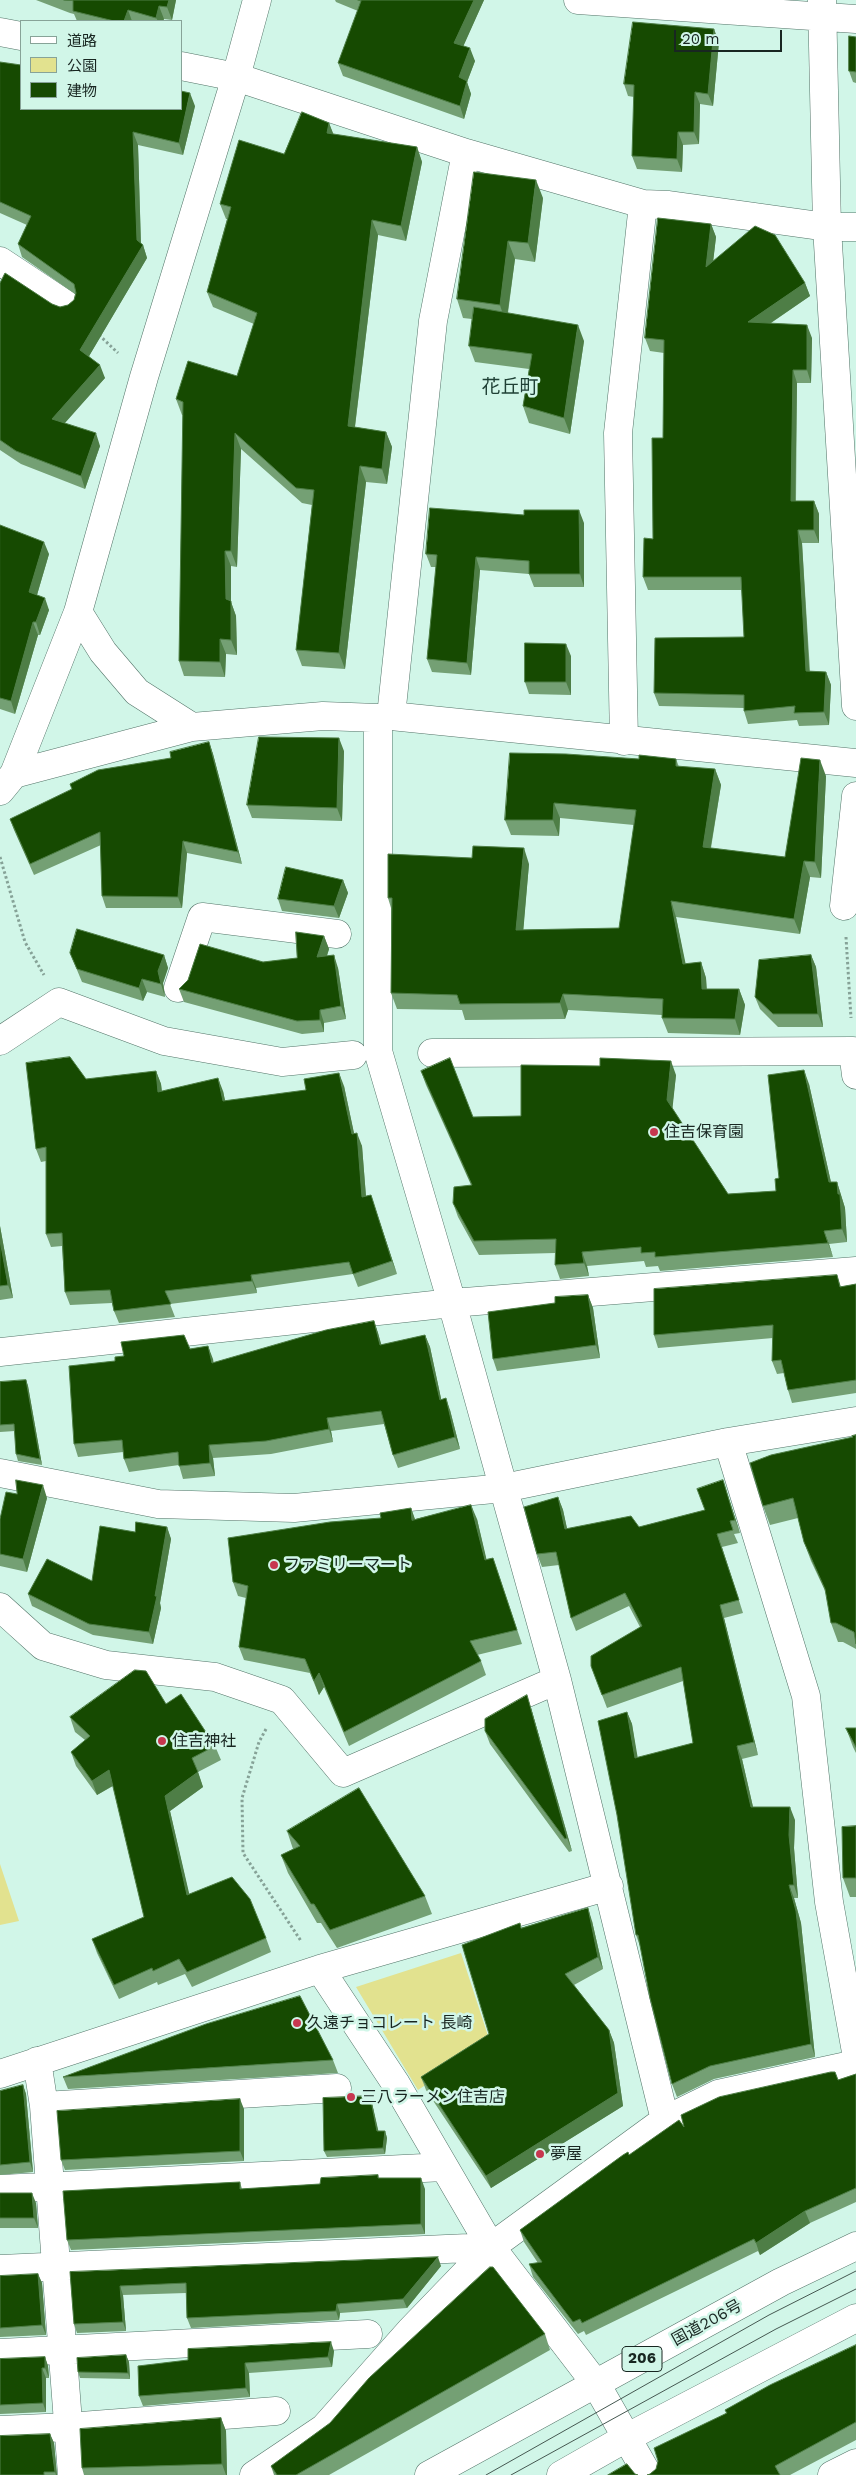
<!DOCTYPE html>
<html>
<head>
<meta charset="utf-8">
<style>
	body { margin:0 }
	#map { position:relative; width:856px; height:2475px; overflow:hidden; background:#d1f6e8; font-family:"Work Sans","Noto Sans JP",sans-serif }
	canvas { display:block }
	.legend { position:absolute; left:20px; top:20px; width:162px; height:90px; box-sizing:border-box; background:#d1f6e8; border:1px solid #87a398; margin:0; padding:6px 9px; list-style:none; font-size:15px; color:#182621 }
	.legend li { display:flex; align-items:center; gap:10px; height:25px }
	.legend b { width:25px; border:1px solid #87a398 }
	.scale { position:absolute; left:674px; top:30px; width:108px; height:22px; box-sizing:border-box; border:2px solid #182621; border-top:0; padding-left:6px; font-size:15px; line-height:18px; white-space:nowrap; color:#182621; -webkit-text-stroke:4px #d1f6e8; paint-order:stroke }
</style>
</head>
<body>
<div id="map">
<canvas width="856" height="2475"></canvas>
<ul class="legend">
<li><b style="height:6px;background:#fff"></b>道路</li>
<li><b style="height:14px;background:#e2e28f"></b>公園</li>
<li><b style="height:14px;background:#164a01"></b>建物</li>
</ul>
<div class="scale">20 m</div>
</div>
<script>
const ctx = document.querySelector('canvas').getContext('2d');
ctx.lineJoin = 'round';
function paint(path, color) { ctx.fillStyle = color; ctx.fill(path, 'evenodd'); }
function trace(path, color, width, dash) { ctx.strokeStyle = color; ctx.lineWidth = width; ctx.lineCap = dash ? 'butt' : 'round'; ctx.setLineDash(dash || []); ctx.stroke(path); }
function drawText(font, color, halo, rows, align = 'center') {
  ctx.font = font + ' "Work Sans","Noto Sans JP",sans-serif'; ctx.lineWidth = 5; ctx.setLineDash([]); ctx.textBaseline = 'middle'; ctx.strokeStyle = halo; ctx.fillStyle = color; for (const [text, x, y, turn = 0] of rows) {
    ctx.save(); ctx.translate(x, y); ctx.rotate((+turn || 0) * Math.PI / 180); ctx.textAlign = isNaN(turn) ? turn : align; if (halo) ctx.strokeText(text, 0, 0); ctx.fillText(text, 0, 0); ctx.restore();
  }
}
const green = new Path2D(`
	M0,1864L19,1921L0,1925Z
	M461,1953L490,2042L418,2090L356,1987Z`);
const path = new Path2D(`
	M99,335L118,353
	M0,857L25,942L44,975
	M846,937L851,1018
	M266,1729L259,1742L242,1798L243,1853L301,1941`);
const minor = new Path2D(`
	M578,0L856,19
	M822,0L827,227L856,706
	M0,32L21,36
	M181,66L236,77L466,153L643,204L669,205L827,227H856
	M0,261L65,304
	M78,612L103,652L137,692L192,727
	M391,716L433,321L466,153
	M378,718V1051L452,1303L557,1680L665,2120
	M624,741L618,433L643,204
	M14,774L78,612L144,377L236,77L257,0
	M0,791L14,774L192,727L323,716L378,718L391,716L856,763
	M844,906L856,796
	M178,988L202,917L337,934
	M0,1041L59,1002L164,1041L282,1062L353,1055
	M432,1053L853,1051L856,1075
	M0,1352L452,1303L856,1271
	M728,1442L806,1696L829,1902L856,2052
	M0,1473L158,1504L294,1508L504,1488L728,1442L856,1421
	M0,1607L43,1646L106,1665L215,1677L282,1700L343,1773L557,1680
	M320,1969L396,2084L491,2247L596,2384L648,2475
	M37,2061L44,2106L72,2475
	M0,2074L320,1969L609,1886
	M44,2106L337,2088
	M0,2189L444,2167
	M0,2269L491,2247
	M0,2353L368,2334
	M0,2430L68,2427L276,2411
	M254,2475L324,2428L410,2331L491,2247L665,2120L718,2094L856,2064
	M832,2475L856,2463`);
const highway = new Path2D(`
	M429,2475L781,2282L856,2246
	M561,2475L626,2438L856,2318`);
const tram = new Path2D(`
	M486,2475L769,2315L856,2271
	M511,2475L776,2329L856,2289`);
const wall = new Path2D(`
	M36,0H176L172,20L164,19L163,21H77L74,14L70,13Z
	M335,0H484L463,46L475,61L467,82L471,94L464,119L343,76L338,63L358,11L336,2Z
	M856,37V83L853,82L849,71Z
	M719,42L713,106L700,104L699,144L683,145L682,172L637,169L632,156L634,97L628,96L624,84Z
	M0,62L21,109L195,106L183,155L138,145L141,244L143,245L147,258L89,356L105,378L64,423L100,446L85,489L21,464L0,450V283L52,304L60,307L68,305L74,300L75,294L22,257L18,244L27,225L0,213Z
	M329,123L333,134L417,147L422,162L406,241L378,235L355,427L386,432L392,447L387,484L366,482L345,669L302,666L296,650L312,505L302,503L241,449L237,567L231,566V602L236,616L237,655L226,654L225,677L184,676L179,661L183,415H182L176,399L237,376L254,324L213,307L207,292L227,219H226L220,204L284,154Z
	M543,198L535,262L515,259L508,313L584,341L570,434L529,423L523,406L529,369L475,362L469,346L472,319L463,318L457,299Z
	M711,224L716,237L713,261L805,283L810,296L771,323L812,338L811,383H797L796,501H814L819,514V543H802L810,671L826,672L831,685L829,725L799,726L797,720L748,724L744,711V708L659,706L654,693L744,637L742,590H648L643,577L653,539L663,438L664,353L650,351L645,338Z
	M584,523V587H534L529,574L480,570L471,675L432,672L427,659L436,567H431L426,554Z
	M0,525L49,554L37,595L49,610L40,635H38L15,714L0,709Z
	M571,656V695L529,694L525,682Z
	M209,742L213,754L242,864L187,853L182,908H106L102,896L101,845L34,875L14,830L10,819L171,758Z
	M344,751L342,821L252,818L247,805Z
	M639,759H676L679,767L715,769L721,785L711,848L785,857L826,776L821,878L810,877L800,934L676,917L685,964L701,962L706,978L707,989H739L745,1005L740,1035L668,1033L662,1018V1015L568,1010L565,1019L465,1020L462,1010L397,1009L391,993V908L388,898L529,864L523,930L619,928L634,825L560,818L559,836L511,835L505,820Z
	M343,880L348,893L339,918L282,911L278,899Z
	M324,936L329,949L327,956L338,968L346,1019L324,1023V1032L302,1034L184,1002L179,989L263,962L297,958Z
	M70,953L164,955L168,968L163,983L165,997L147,992L143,1001L82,982Z
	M811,955L816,967L823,1027H778L760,1009L755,997Z
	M156,1071L161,1084L162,1091H223L225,1101L344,1086L354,1134L362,1146L366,1196L371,1195L397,1274L358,1287L353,1274L256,1288L257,1293L170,1304L175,1317L119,1323L114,1311L112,1303L70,1305L65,1292L62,1246L51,1247L46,1234V1161L41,1162L36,1149Z
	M421,1071L473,1117L521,1116L676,1075L672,1108L728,1194L776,1191L779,1178L809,1084L831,1182H837L845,1208L847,1242L829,1244L833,1257L660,1271L658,1266L646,1267L644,1261L587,1266L589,1276L560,1279L555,1265V1253L479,1255L458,1217L453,1203L471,1185L426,1085Z
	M0,1226L13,1298L0,1300Z
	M837,1275L841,1287L856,1284V1393L792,1403L788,1390L784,1373L777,1374L772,1361L773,1338L658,1348L654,1335Z
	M588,1295L593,1308L600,1358L497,1371L493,1359L555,1303Z
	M374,1321L378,1333L381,1345L425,1335L430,1347L441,1399L450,1410L460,1449L398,1468L393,1455L384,1424L331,1431L333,1442L271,1454L213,1458L215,1476L183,1479L179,1465L129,1472L124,1459L123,1452L78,1457L74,1444L115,1361L208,1346L213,1363Z
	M26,1380L28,1386L42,1465L18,1461L16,1454L15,1431L0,1432V1382Z
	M856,1435V1649L843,1642H838L831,1623L827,1595L811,1561L804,1542L798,1518L770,1525L763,1506Z
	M723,1480L740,1533L734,1534L738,1543L722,1547L743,1613L724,1618L758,1755L742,1759L753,1807L795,1820L794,1848L798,1898H794L801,1923L815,2057L714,2079L677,2097L672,2084L640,1946L636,1935L627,1712L632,1724L637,1758L693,1743L683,1681L607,1708L591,1666L640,1627L629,1606L576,1631L571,1618L559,1565L542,1567L537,1554L558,1497L563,1510L567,1529L639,1527L705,1510Z
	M47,1498L27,1572L0,1566V1519Z
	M411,1508L415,1520L477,1519L486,1559L493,1558L522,1644L477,1655L481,1661L486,1675L349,1746L324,1687L319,1695L310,1673L244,1660L239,1647L246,1598L238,1596L233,1582L381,1518Z
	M167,1527L171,1539L160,1603L161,1608L153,1644L93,1635L32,1606L28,1594L92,1581L135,1532Z
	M166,1704L215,1746L221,1760L198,1772L203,1787L170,1811L189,1895L266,1938L271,1952L192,1987L185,1974L158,1985L157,1982L119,1999L97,1953L92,1939L144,1917L113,1786L97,1795L76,1766L71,1752L85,1740L75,1732L70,1717Z
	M531,1708L572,1851L569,1852L490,1744L485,1731Z
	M846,1728H856V1753L853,1747Z
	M856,1826V1897H850L843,1878Z
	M287,1831L425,1896L432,1914L337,1948L321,1923H317L288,1873L281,1855L293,1849Z
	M592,1921L603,1969L574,1985L609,2030L614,2043L623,2106L491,2188L426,2090L421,2077L489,2034L521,1928Z
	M333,2060L338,2073L68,2089L63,2077Z
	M835,2072L838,2080L856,2074V2202L810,2223L760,2255L758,2251L586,2335L584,2331L578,2334L533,2277L529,2264L538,2263L524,2242L520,2230L629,2155L684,2127Z
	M23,2085L26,2094L33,2172L0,2175V2091Z
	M370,2096L372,2103L378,2131H385L387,2138L385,2154L327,2157L324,2151Z
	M244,2109V2161L65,2170L61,2160Z
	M378,2175L379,2178L425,2189V2234L71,2250L67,2240L240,2182L242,2189L320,2184Z
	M0,2193L36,2203L38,2228H0Z
	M441,2266L407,2308L340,2313L339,2320L191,2328L187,2318L186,2293L123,2295L126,2331L77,2333L74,2324L70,2272Z
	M38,2274L42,2283L46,2335L0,2337V2276Z
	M545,2334L550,2350L329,2475H274L271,2466Z
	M856,2345V2440L790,2475H647L650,2474L726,2413L725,2410Z
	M334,2351L332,2367L249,2373L250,2397L143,2406L139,2396L188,2360Z
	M126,2355L129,2362L130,2379L80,2378L78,2372Z
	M45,2357L48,2366L49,2378H46V2412L0,2414V2359Z
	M221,2418L226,2431L227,2475H84L82,2468Z
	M50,2434L54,2443L57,2475H0Z`);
const shadedWall = new Path2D(`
	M169,0H176L172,20L167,7Z
	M474,0H484L459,56L454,43Z
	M159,6L164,19L163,21H158L156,18Z
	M128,10L132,21H124Z
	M714,29L719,42L713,106L708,94Z
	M470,48L475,61L467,82L471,94L464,119L460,106L459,77Z
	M695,92L700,104L699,144L694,132Z
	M190,93L195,106L183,155L179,143Z
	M329,123L335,138L327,133Z
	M133,132L138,145L141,248L143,245L147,258L85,363L80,350L137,240Z
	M678,132L683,145L682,172L677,159Z
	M417,147L422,162L406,241L401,226Z
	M536,180L543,198L535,262L528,243Z
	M372,220L378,235L353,442L348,426Z
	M711,224L716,237L711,280L706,267Z
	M508,241L515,259L506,324L500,305Z
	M805,283L810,296L753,335L748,322Z
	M578,325L584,341L570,434L564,418Z
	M807,325L812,338L811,383L807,370Z
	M100,365L105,378L57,432L52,419Z
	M793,370L797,383L795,514L791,501Z
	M386,432L392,447L387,484L382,469Z
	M96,433L100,446L85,489L81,476Z
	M235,433L241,449L237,567L231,551Z
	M360,466L366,482L345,669L339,653Z
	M814,501L819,514V543L814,530Z
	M579,510L584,523V587L580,574Z
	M798,530L802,543L810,684L806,671Z
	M44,542L49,554L34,605L29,592Z
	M225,551L231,566V602L236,616L237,655L231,640L226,599Z
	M476,557L480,570L471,675L467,663Z
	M45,598L49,610L40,635L36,622Z
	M33,622L38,635L15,714L11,701Z
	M220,639L226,654L225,677L220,662Z
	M566,644L571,656V695L566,682Z
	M826,672L831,685L829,725L824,712Z
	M339,738L344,751L342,821L337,808Z
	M209,742L213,754L242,864L238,852Z
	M820,760L826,776L821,878L815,862Z
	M715,769L721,785L708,863L703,847Z
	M554,803L560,818L559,836L553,820Z
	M183,841L187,853L182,908L178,897Z
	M524,848L529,864L522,946L516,930Z
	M804,861L810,877L800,934L794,919Z
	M343,880L348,893L339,918L334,906Z
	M671,901L676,917L689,980L683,964Z
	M324,936L329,949L322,970L317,957Z
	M164,955L168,968L163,983L165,997L161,984L158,971Z
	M334,955L338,968L346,1019L341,1006Z
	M811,955L816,967L823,1027L818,1014Z
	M701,962L706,978L707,1005L702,989Z
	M142,979L147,992L143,1001L139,988Z
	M739,989L745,1005L740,1035L735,1019Z
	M563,994L568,1010L565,1019L560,1003Z
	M320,1010L324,1023V1032L320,1020Z
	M671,1061L676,1075L672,1113L667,1100Z
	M804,1070L809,1084L834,1196L829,1182Z
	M156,1071L161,1084L163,1105L158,1092Z
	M339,1073L344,1086L357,1147L352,1134Z
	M218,1078L223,1091L228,1114L223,1101Z
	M357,1133L362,1146L367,1210L362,1197Z
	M837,1182L845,1208L847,1242L842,1229Z
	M371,1195L375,1208L397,1274L392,1261Z
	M0,1226L13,1298L8,1285L0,1240Z
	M824,1231L829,1244L833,1257L828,1243Z
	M582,1252L587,1266L589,1276L584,1263Z
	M251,1275L256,1288L257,1293L252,1281Z
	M588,1295L593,1308L600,1358L596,1345Z
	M374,1321L378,1333L385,1357L380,1345Z
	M425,1335L430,1347L444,1412L440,1400Z
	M208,1346L213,1359L216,1376L212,1363Z
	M26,1380L28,1386L42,1465L40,1459Z
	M446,1398L450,1410L460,1449L455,1437Z
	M327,1418L331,1431L333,1442L329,1429Z
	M209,1445L213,1458L215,1476L210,1463Z
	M723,1480L727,1493L740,1533L735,1520Z
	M43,1485L47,1498L27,1572L23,1559Z
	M558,1497L563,1510L570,1542L565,1529Z
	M471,1505L477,1519L490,1574L485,1560Z
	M411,1508L416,1522L412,1520Z
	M167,1527L171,1539L160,1603L161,1608L153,1644L149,1632Z
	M720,1605L724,1618L758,1755L754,1742Z
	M319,1673L324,1687L319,1695L314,1681Z
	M527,1695L531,1708L572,1851L567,1838Z
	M627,1712L632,1724L640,1771L635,1758Z
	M737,1746L742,1759L756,1820L751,1807Z
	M109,1770L114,1785L97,1795L92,1781Z
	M198,1772L203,1787L170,1811L193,1910L187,1895L165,1796Z
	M790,1807L795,1820L794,1848L798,1898L794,1885L789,1835Z
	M789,1885L794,1898L801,1923L815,2057L811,2044Z
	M588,1908L592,1921L603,1969L598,1957Z
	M609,2030L614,2043L623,2106L491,2188L486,2176Z
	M23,2085L26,2094L33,2172L30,2162Z
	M370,2096L372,2103L380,2138L377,2131Z
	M240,2099L244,2109V2161L240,2151Z
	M385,2131L387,2138L385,2154L383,2148Z
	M421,2178L425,2189V2234L421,2224Z
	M32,2193L36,2203L38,2228L34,2218Z
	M805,2211L810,2223L760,2255L756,2243Z
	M438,2257L441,2266L407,2308L403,2299Z
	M38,2274L42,2283L46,2335L42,2325Z
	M120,2286L123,2295L126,2331L123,2322Z
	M337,2304L340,2313L339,2320L336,2311Z
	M331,2342L334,2351L332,2367L328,2357Z
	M126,2355L129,2362L130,2379L128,2373Z
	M45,2357L48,2366L49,2378L45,2368Z
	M245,2363L249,2373L250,2397L246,2388Z
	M42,2368L46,2378V2412L43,2403Z
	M221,2418L226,2431L227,2475H226L222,2464Z
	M50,2434L54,2443L57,2475H56L55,2472Z`);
const building = new Path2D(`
	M64,0H169L167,7L159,6L156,18L128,10L124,21H114L73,11V1Z
	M358,0H474L454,43L470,48L459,77L467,81L460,106L338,63L361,1Z
	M633,22L714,29L708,94L695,92L694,132H678L677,159L632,156L634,85L624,84Z
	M849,36L856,37V72L849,71Z
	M0,62L21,65V109H181V91L190,93L179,143L133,132L137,240L143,245L80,350L100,365L52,419L96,433L81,476L16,451L0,440V283L5,273L52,304L60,307L68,305L74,300L76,293L74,284L18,244L31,216L0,202Z
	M302,112L329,123L327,133L417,147L401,226L372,220L348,426L386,432L382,469L360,466L339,653L296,650L314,490L296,488L235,433L231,551H225L226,599L231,601V640L220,639V662L179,661L183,402L176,399L188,361L237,376L257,313L207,292L231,207L220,204L239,140L284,154Z
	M474,172L536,180L528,243L508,241L500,305L457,299Z
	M658,218L711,224L706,267L755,226L775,235L805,283L748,322L807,325V370H793L791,501H814V530H798L806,671L826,672L824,712L794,713L795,706L744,711V695L654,693L655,638L744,637L741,577H643L644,538L653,539L652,438H663L664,340L645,338Z
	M474,307L578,325L564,418L523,406L532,354L469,346Z
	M430,508L524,515V510H579L580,574H529V561L476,557L467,663L427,659L437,555L426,554Z
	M0,525L44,542L29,592L45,598L36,622H33L11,701L0,698Z
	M525,643L566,644V682H525Z
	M259,737L339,738L337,808L247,805Z
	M209,742L238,852L183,841L178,897L102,896L100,832L30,864L10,819L72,789L70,784L98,770L171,758L170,752Z
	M510,753L566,754L639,759V755L676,759V766L715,769L703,847L785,857L801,758L820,760L815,862L804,861L794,919L671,901L683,964L701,962L702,989H739L735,1019L662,1018L663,999L563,994L560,1003L460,1004L457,995L391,993L392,898H388V854L472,858L473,846L524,848L516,930L619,928L636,810L554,803L553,820H505Z
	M286,867L343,880L334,906L278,899Z
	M77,929L164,955L158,971L161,984L142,979L139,988L77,969L70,953Z
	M296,932L324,936L317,957L334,955L341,1006L320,1010V1020L297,1021L179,989L188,980L200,944L263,962L297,958Z
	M811,955L818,1014H773L755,997L759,960Z
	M70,1057L86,1079L156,1071L158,1092L218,1078L223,1101L306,1090L304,1079L339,1073L352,1134L357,1133L362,1197L371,1195L392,1261L353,1274L349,1262L251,1275L252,1281L165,1291L171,1304L114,1311L110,1290L65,1292L62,1233L46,1234V1147L36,1149L26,1063Z
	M450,1058L473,1117L521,1116V1065L600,1066V1058L671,1061L667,1100L728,1194L776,1191L775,1179L779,1178L768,1075L804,1070L829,1182H837L838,1194H840L842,1229L824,1231L828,1243L655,1257V1252L641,1253V1247L582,1252L584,1263L555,1265L556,1239L474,1241L453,1203L454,1187L472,1185L421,1071Z
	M0,1240L8,1285L0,1286Z
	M837,1275L840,1287L856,1284V1380L788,1390L781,1360L772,1361L773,1325L654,1335V1289Z
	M588,1295L596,1345L493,1359L488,1312L555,1303V1297Z
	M374,1321L380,1345L425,1335L440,1400L446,1398L455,1437L393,1455L381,1411L327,1418L329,1429L266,1441L209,1445L210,1463L179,1466L178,1452L124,1459L122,1440L74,1444L69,1366L115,1361V1357L124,1356L121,1342L184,1335L190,1349L208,1346L212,1363L326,1330Z
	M26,1380L40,1459L16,1454L14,1424L0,1425V1382Z
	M856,1435V1644L854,1632L836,1623H831L825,1589L804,1542L793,1498L763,1506L750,1463L771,1455L853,1437L852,1436Z
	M16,1480L43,1485L23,1559L0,1554V1519L6,1492L17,1494Z
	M723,1480L735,1520L730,1521L733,1530L717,1534L739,1600L720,1605L754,1742L737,1746L751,1807H790L789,1835L794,1885H789L796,1911L811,2044L710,2066L672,2084L650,1998L638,1935H636L617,1815L598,1721L627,1712L635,1758L693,1743L681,1667L602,1695L591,1666V1656L642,1626L625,1593L571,1618L556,1552L537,1554L524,1507L558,1497L565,1529L631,1516L639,1527L705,1510L697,1489Z
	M471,1505L485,1560L493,1558L517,1630L470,1641L481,1661L344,1732L319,1673L314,1681L305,1659L239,1647L248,1586L233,1582L228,1538L330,1522L381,1518L380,1513L411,1508L412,1520Z
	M136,1522L167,1527L155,1596H157L149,1632L89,1624L28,1594L47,1559L92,1581L100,1526L135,1532Z
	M135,1670L146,1671L166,1704L181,1694L215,1746L192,1758L198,1772L165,1796L187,1895L232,1877L250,1899L266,1938L187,1972L179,1959L153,1971L152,1968L114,1985L92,1939L144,1917L109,1770L92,1781L71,1752L90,1736L70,1717Z
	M527,1695L567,1838L565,1839L485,1731V1719Z
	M846,1728H856V1747Z
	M359,1788L425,1896L330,1930L314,1904H311L281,1855L300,1846L287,1831Z
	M856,1826V1878H843L842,1827Z
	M588,1908L598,1957L565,1974L609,2030L618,2093L486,2176L421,2077L489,2034L462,1945L520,1923L521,1928Z
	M300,1996L333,2060L63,2077L206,2024Z
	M831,2072H835L838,2080L856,2074V2188L805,2211L756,2243L754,2239L582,2323L580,2319L573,2322L529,2264L542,2262L520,2230L623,2155L628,2152L629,2155L679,2120L684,2127L681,2115L719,2097Z
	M23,2085L30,2162L0,2165V2091Z
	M370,2096L377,2131H385L383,2148L324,2151L323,2098Z
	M240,2099V2151L61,2160L57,2111Z
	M378,2175V2178H421V2224L67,2240L63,2191L240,2182V2189L320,2184L321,2178Z
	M0,2193H32L34,2218H0Z
	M438,2257L403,2299L337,2304L336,2311L187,2318L186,2283L120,2286L123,2322L74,2324L70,2272Z
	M490,2267H493L545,2334L296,2475H277L271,2466L330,2423L369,2378Z
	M38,2274L42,2325L0,2328V2276Z
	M331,2342L328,2357L245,2363L246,2388L139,2396L138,2366L188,2360V2349Z
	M856,2345V2422L775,2466L780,2475H647L650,2474L656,2469L658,2461L654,2448L727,2413L725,2410L770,2385Z
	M126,2355L128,2373L78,2372L77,2358Z
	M45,2357V2368H42L43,2403L0,2405V2359Z
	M221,2418L222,2464L82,2468L80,2429Z
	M50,2434L55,2472H44V2475H0V2436Z
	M627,2464L635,2474L638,2475H608Z`);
const markers = [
	[654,1132,5,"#c7374f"],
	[274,1565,5,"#c7374f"],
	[162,1741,5,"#c7374f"],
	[297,2023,5,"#c7374f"],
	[351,2097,5,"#c7374f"],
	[540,2154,5,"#c7374f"]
];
const shields = [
	[642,2359,40]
];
const shieldNames = [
	["206",642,2359]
];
const poiNames = [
	["住吉保育園",664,1132],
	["ファミリーマート",284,1565],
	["住吉神社",172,1741],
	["久遠チョコレート 長崎",307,2023],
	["三八ラーメン住吉店",361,2097],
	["夢屋",550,2154]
];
const streetNames = [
	["国道206号",707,2323,-29]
];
const quarterNames = [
	["花丘町",510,387]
];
paint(green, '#e2e28f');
trace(minor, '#537468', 29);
trace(highway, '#537468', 29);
trace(path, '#86a297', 3, [2.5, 2.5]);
trace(minor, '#fff', 28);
trace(highway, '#fff', 28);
trace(tram, '#455851', 1);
paint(wall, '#74a074');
paint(shadedWall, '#4e7e46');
paint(building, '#164a01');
trace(building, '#4e7e46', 1);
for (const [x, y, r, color] of markers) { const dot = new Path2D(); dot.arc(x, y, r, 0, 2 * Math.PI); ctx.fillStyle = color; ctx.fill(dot); trace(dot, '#d1f6e8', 2); }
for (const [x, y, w] of shields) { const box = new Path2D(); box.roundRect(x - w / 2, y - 12.5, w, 25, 4); ctx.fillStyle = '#d1f6e8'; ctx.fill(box); trace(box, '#182621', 1); }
drawText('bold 15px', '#182621', null, shieldNames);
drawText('16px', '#182621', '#d1f6e8', poiNames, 'left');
drawText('16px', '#182621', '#d1f6e8', streetNames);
drawText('19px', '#1f4035', '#d1f6e8', quarterNames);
</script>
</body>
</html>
